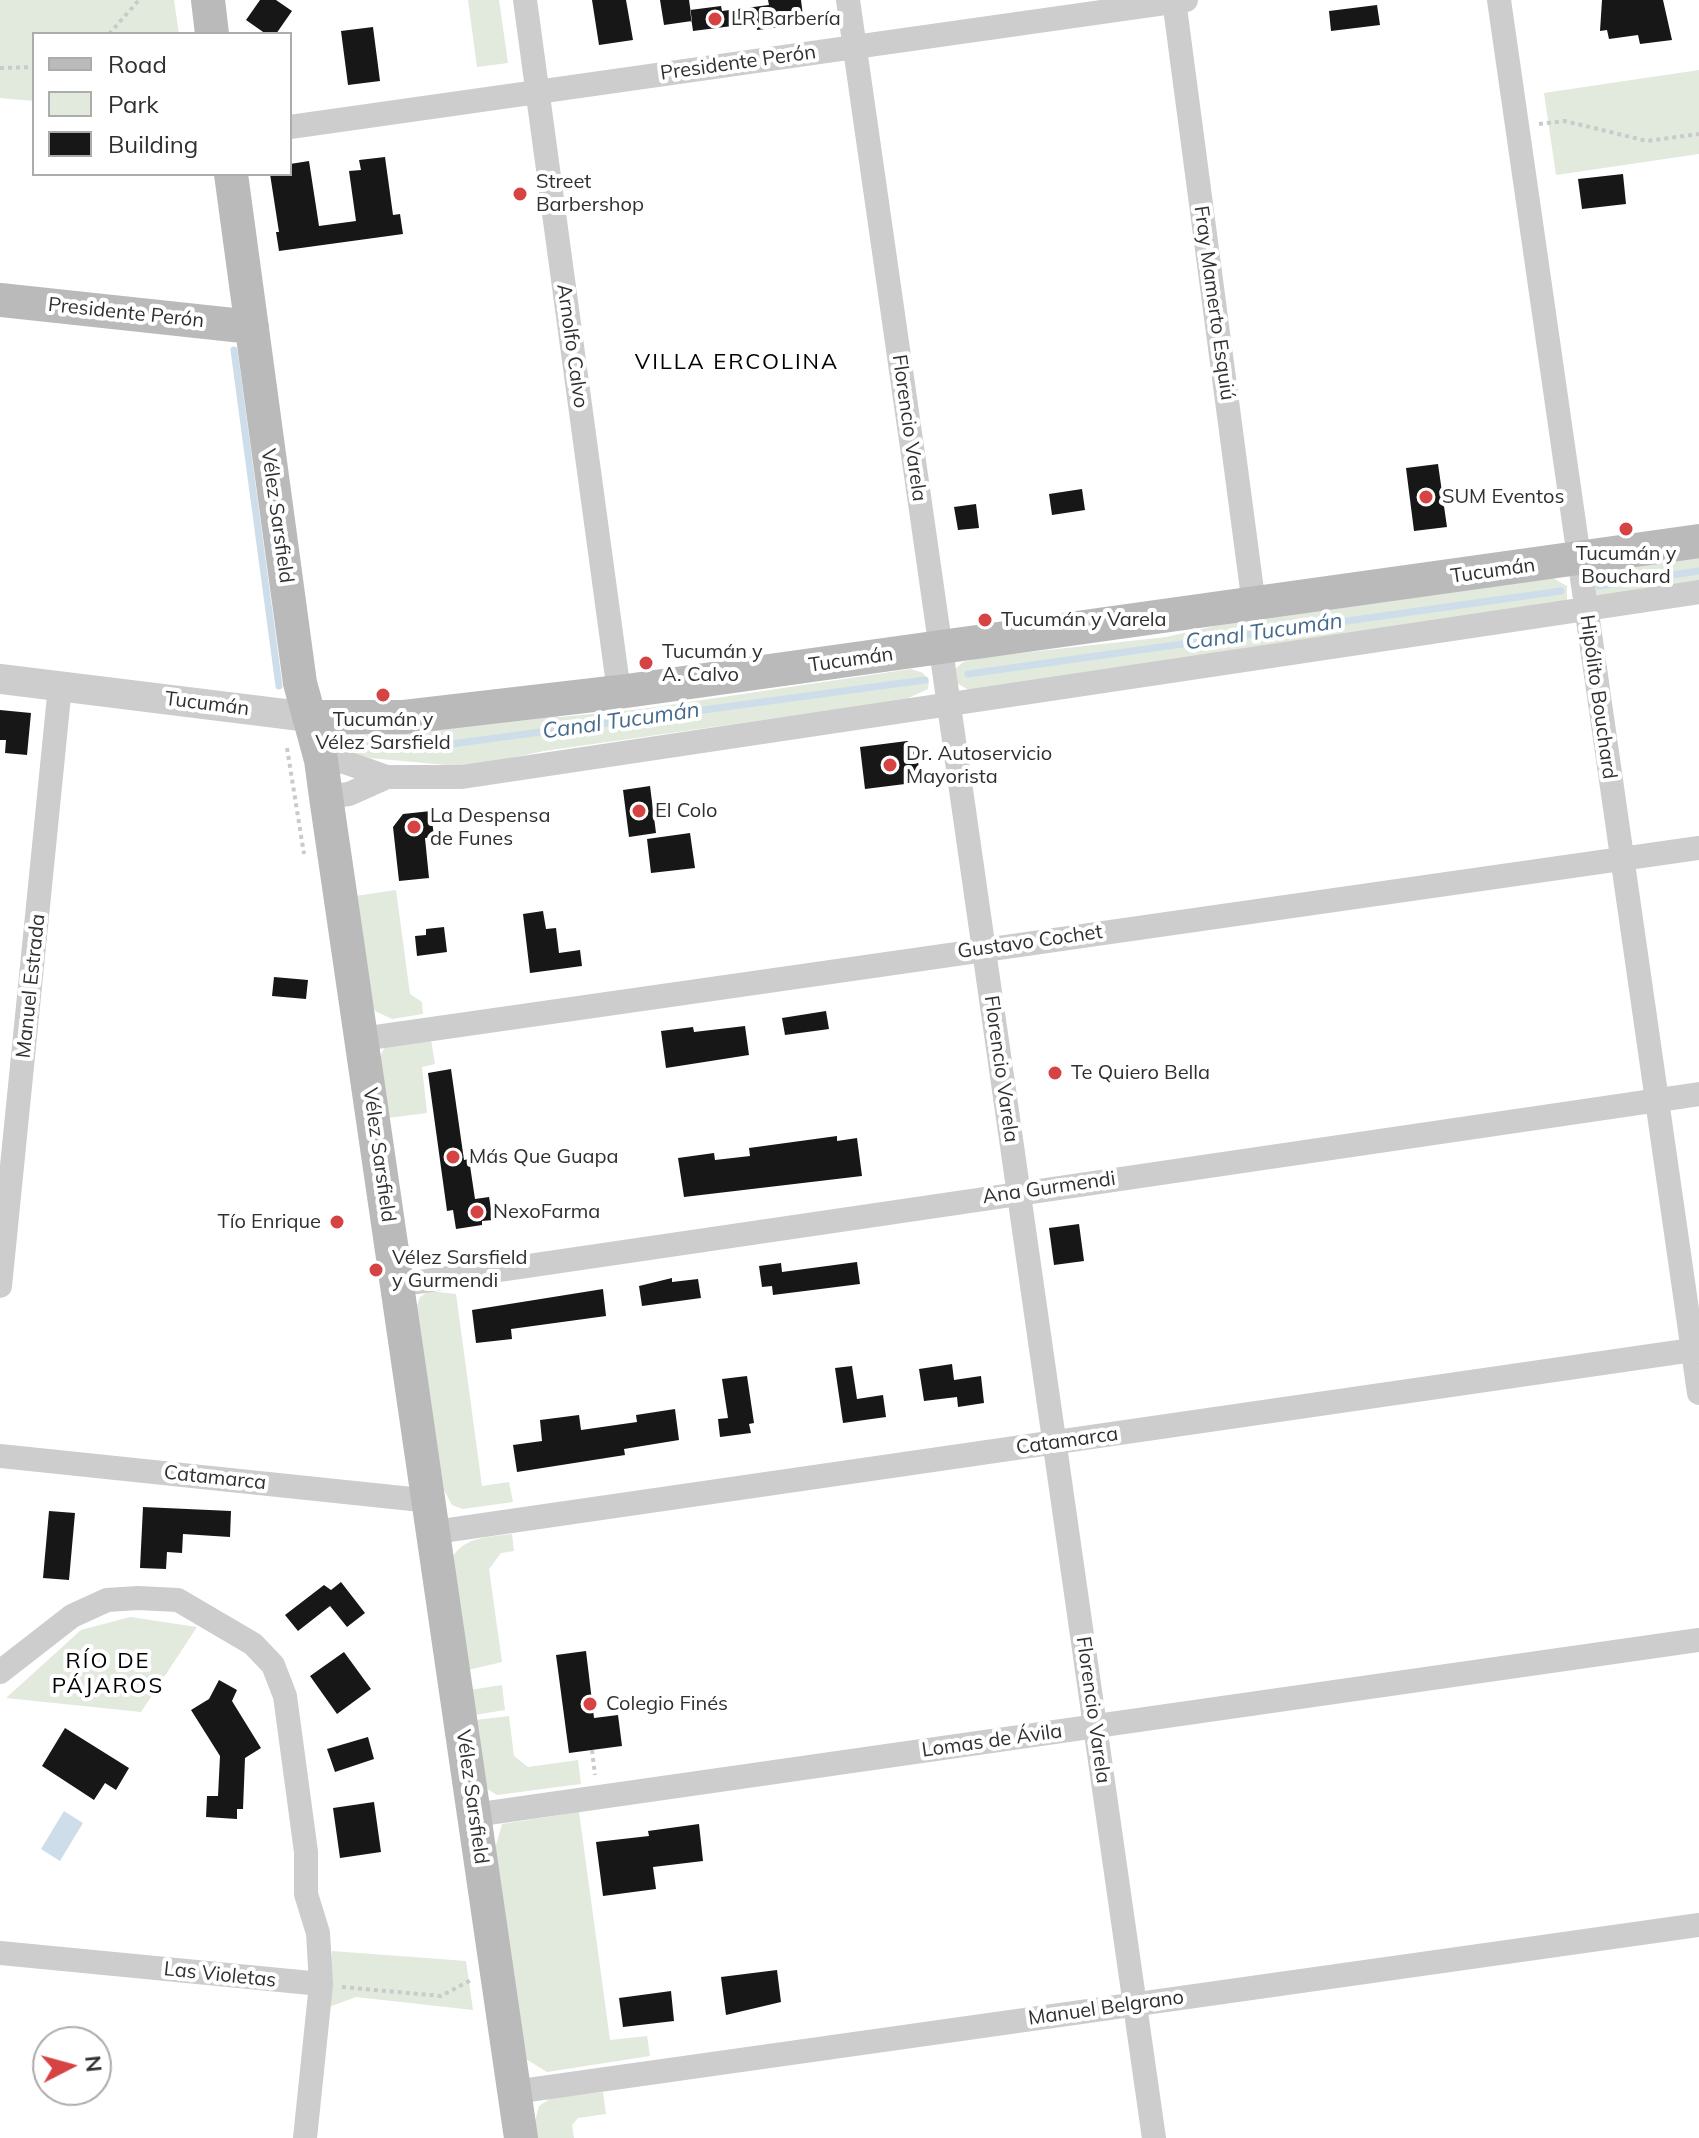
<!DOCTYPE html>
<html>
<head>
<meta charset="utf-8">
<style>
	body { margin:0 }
	#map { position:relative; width:1699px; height:2138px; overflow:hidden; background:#fff; font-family:Mulish,sans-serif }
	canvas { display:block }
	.legend { position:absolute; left:32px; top:32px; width:260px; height:144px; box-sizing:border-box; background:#fff; border:2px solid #acacac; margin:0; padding:10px 14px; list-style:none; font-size:24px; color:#303030 }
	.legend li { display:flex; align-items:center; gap:16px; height:40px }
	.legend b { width:40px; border:2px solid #acacac }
	.north { position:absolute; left:32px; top:2026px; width:80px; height:80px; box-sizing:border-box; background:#fff; border:2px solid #acacac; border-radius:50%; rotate:84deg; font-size:22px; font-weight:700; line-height:32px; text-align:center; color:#303030 }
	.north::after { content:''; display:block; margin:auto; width:28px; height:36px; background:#d64343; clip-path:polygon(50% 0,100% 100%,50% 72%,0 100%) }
</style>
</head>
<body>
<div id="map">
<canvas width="1699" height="2138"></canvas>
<ul class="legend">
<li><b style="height:10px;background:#bababa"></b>Road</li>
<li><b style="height:22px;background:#e2e9dd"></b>Park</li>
<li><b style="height:22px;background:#171717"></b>Building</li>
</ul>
<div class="north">N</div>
</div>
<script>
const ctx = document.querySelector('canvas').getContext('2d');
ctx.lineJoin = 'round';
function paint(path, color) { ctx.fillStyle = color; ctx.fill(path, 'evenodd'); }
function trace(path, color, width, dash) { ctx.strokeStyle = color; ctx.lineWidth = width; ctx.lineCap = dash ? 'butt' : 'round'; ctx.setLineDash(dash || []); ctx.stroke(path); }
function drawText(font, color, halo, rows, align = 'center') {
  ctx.font = font + ' Mulish,sans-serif'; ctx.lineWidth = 8; ctx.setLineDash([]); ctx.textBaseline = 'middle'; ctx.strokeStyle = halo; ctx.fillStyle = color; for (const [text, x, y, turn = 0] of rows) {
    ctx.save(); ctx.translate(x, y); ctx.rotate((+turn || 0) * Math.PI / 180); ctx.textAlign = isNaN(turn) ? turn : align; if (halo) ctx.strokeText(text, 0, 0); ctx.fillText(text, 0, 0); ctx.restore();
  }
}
const green = new Path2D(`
	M0,0H174L179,34H34V101L0,98Z
	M468,0H499L508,63L477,67Z
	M1699,70V154L1556,175L1544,93Z
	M1699,554V584L1604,597L1596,594V574L1613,567Z
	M1551,577L1567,586V601L969,690L953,681L955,669L963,662L985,657L1166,637L1246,619Z
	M911,669L923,673L929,681L928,689L904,700L544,751L468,767L337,755L333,738L337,732L543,713L560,717L642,709Z
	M396,890L410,994L422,1002L423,1014L392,1019L375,1011L368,991L355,896Z
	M431,1040L435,1064L422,1067L427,1113L388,1118C386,1103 372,1054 387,1046C398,1040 419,1041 431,1040Z
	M429,1291L456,1294L482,1486L509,1482L513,1502L463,1509L452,1505L444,1490L416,1309L420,1297Z
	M512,1534L514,1551L501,1553L489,1569L502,1662L468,1670L453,1556C467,1536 489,1537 512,1534Z
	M130,1617L197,1627L141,1712L6,1698L81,1630Z
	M502,1685L505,1710L474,1715L470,1690Z
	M509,1716L514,1756L528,1767L578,1760L581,1784L497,1795L484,1787L475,1720Z
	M579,1812L610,2040L647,2036L650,2056L547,2072L526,2059L494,1852L502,1824Z
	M332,1951L466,1961L473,2010L356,1997L326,2008Z
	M603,2092L606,2114L578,2118L572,2125L574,2138H538L535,2121L539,2106L551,2098Z`);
const water = new Path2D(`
	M64,1811L83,1823L60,1861L41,1849Z`);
const stream = new Path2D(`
	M234,350L279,686
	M1599,586L1699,571
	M968,674L1561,591
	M363,747L444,745L925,680`);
const building = new Path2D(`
	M260,0H276L292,11L276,34H266L246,20Z
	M592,0H626L633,40L599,45Z
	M660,0H689L692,21L664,25Z
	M768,0H801L804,24L757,30L756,23L693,31L690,10L721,6L722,11L769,5Z
	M1602,0H1663L1672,40L1640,44L1638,35L1609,39L1607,30L1600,31Z
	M1377,5L1380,25L1331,31L1329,11Z
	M373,27L380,81L348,85L341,31Z
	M385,157L393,215L400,214L403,234L279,251L276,232H279L270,174H290V164L309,161L319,226L356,221L349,171L361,170L359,160Z
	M1623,174L1626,204L1582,209L1578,179Z
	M1438,464L1447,527L1414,531L1406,468Z
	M1082,489L1085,510L1052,515L1049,494Z
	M976,504L979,528L958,530L954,507Z
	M0,710L31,713L27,755L5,753L6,740H0Z
	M907,741L916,748L921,782L865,789L860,747Z
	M650,786L656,833L629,837L623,790Z
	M431,811L434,837L425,838L429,878L399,881L393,827L403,814Z
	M690,833L695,868L651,873L647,839Z
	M543,911L546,929L556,928L559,953L580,950L582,966L530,973L523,914Z
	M444,927L447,952L417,956L415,936L426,935V929Z
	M274,977L308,980L306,999L272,996Z
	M826,1011L829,1029L785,1035L782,1018Z
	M745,1026L749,1055L666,1068L661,1031L693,1027L694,1032Z
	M451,1069L464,1160L469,1159L475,1199L489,1197L493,1220L482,1221V1225L456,1229L453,1210L447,1211L428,1073Z
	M837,1136V1141L857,1138L862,1176L684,1197L678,1158L714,1153L715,1160L750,1156L749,1148Z
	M1079,1224L1084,1261L1054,1265L1049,1228Z
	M857,1262L860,1284L773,1295L772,1286L762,1287L759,1266L781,1263L782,1272Z
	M672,1278V1282L698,1279L701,1298L642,1306L639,1286Z
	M603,1289L606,1316L511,1329L512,1339L476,1343L472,1310Z
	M952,1364L954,1380L981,1376L984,1403L958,1407L957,1397L924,1401L919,1369Z
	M852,1366L857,1399L883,1395L886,1417L843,1423L835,1368Z
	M747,1376L754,1423L749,1424L751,1433L720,1437L718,1419L728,1418L722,1379Z
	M675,1409L679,1440L624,1449L625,1455L517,1472L513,1445L542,1441L540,1420L579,1415L581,1430L637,1422L636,1415Z
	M143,1507L231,1511L230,1537L183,1534L182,1553L167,1552L166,1569L140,1568Z
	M49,1511L75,1513L69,1580L43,1578Z
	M341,1582L365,1613L347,1627L330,1606L298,1631L285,1615L324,1585L331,1590Z
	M586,1651L594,1718L618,1715L622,1746L569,1753L556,1655Z
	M344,1652L371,1689L337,1714L310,1676Z
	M219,1680L237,1690L232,1701L261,1748L245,1758L243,1809H237V1819L206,1817L207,1796H218L220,1756L191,1710L209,1699Z
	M65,1728L129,1768L116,1790L105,1783L94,1800L42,1766Z
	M368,1737L374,1759L335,1772L327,1749Z
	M374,1802L381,1852L340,1858L333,1808Z
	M699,1824L703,1861L653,1867L656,1889L603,1896L596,1842L649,1836L648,1831Z
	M777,1970L781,2002L726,2015L721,1977Z
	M671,1991L674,2021L623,2027L619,1998Z`);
const path = new Path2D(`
	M109,34L139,0
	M0,68L34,67
	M1539,124L1565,121L1647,141L1699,134
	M287,748L304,854
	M592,1750L595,1775
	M342,1987L441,1996L473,1979`);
const minor = new Path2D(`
	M525,0L619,692
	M848,0L1154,2138
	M1174,0L1254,605
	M1499,0L1699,1393
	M290,127L1186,0
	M321,760L344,762L387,777H462L1699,592
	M326,797L349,794L387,777
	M362,1039L1699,848
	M398,1285L1699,1094
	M0,1286L60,686
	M0,1456L431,1501
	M435,1532L1699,1349
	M0,1672L72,1616L107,1600L138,1598L178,1600L253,1644L273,1665L285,1696L306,1852V1894L318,1933L321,1984L305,2138
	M474,1815L1699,1640
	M0,1953L321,1984
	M514,2092L1699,1925`);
const tertiary = new Path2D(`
	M0,679L309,717`);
const secondary = new Path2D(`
	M208,0L212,34
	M231,174L300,683L321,760L326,797L521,2138
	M0,300L252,327
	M309,717H404L619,692L1699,541`);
const markers = [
	[715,19,8,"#d64343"],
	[520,194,8,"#d64343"],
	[1426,497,8,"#d64343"],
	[1626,529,8,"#d64343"],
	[985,620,8,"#d64343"],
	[646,663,8,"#d64343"],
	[383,695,8,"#d64343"],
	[890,765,8,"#d64343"],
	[639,811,8,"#d64343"],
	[414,827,8,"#d64343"],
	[1055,1073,8,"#d64343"],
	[453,1157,8,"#d64343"],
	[477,1212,8,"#d64343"],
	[337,1222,8,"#d64343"],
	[376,1270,8,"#d64343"],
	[590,1704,8,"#d64343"]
];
const poiNames = [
	["LR Barbería",731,19],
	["Street",536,182],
	["Barbershop",536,205],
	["SUM Eventos",1442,497],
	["Tucumán y",1626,554,"center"],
	["Bouchard",1626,577,"center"],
	["Tucumán y Varela",1001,620],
	["Tucumán y",662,652],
	["A. Calvo",662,675],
	["Tucumán y",383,720,"center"],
	["Vélez Sarsfield",383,743,"center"],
	["Dr. Autoservicio",906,754],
	["Mayorista",906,777],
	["El Colo",655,811],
	["La Despensa",430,816],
	["de Funes",430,839],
	["Te Quiero Bella",1071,1073],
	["Más Que Guapa",469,1157],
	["NexoFarma",493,1212],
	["Tío Enrique",321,1222,"right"],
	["Vélez Sarsfield",392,1258],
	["y Gurmendi",392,1281],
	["Colegio Finés",606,1704]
];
const streetNames = [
	["Presidente Perón",738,63,-8],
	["Fray Mamerto Esquiú",1214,303,82],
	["Presidente Perón",126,313,6],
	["Arnolfo Calvo",572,346,82],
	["Florencio Varela",909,428,82],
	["Vélez Sarsfield",277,516,82],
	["Tucumán",1493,571,-8],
	["Tucumán",851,660,-8],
	["Hipólito Bouchard",1598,697,82],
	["Tucumán",207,704,7],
	["Gustavo Cochet",1030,942,-8],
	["Manuel Estrada",31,986,-84],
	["Florencio Varela",1001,1069,82],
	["Vélez Sarsfield",379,1155,82],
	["Ana Gurmendi",1049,1188,-8],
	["Catamarca",1067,1441,-8],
	["Catamarca",215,1478,6],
	["Florencio Varela",1093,1710,82],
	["Lomas de Ávila",992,1741,-8],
	["Vélez Sarsfield",472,1797,82],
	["Las Violetas",220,1975,6],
	["Manuel Belgrano",1106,2008,-8]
];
const neighbourhoodNames = [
	["VILLA ERCOLINA",737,362],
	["RÍO DE",108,1661],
	["PÁJAROS",108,1686]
];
const waterNames = [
	["Canal Tucumán",1264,632,-8],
	["Canal Tucumán",621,721,-8]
];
paint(green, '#e2e9dd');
paint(water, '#ceddea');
trace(stream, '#ceddea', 7);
paint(building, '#171717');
trace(path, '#cacaca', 4, [4, 4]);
trace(minor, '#cdcdcd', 24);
trace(tertiary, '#cdcdcd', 30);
trace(secondary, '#bababa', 34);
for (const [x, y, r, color] of markers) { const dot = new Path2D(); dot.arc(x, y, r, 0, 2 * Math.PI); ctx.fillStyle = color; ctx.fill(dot); trace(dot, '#fff', 3); }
drawText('20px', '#303030', '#fff', poiNames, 'left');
drawText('20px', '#303030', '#fff', streetNames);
ctx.letterSpacing = '2px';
drawText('22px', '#000', '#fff', neighbourhoodNames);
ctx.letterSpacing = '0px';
drawText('italic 22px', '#456b8c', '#fff', waterNames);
</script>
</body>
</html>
